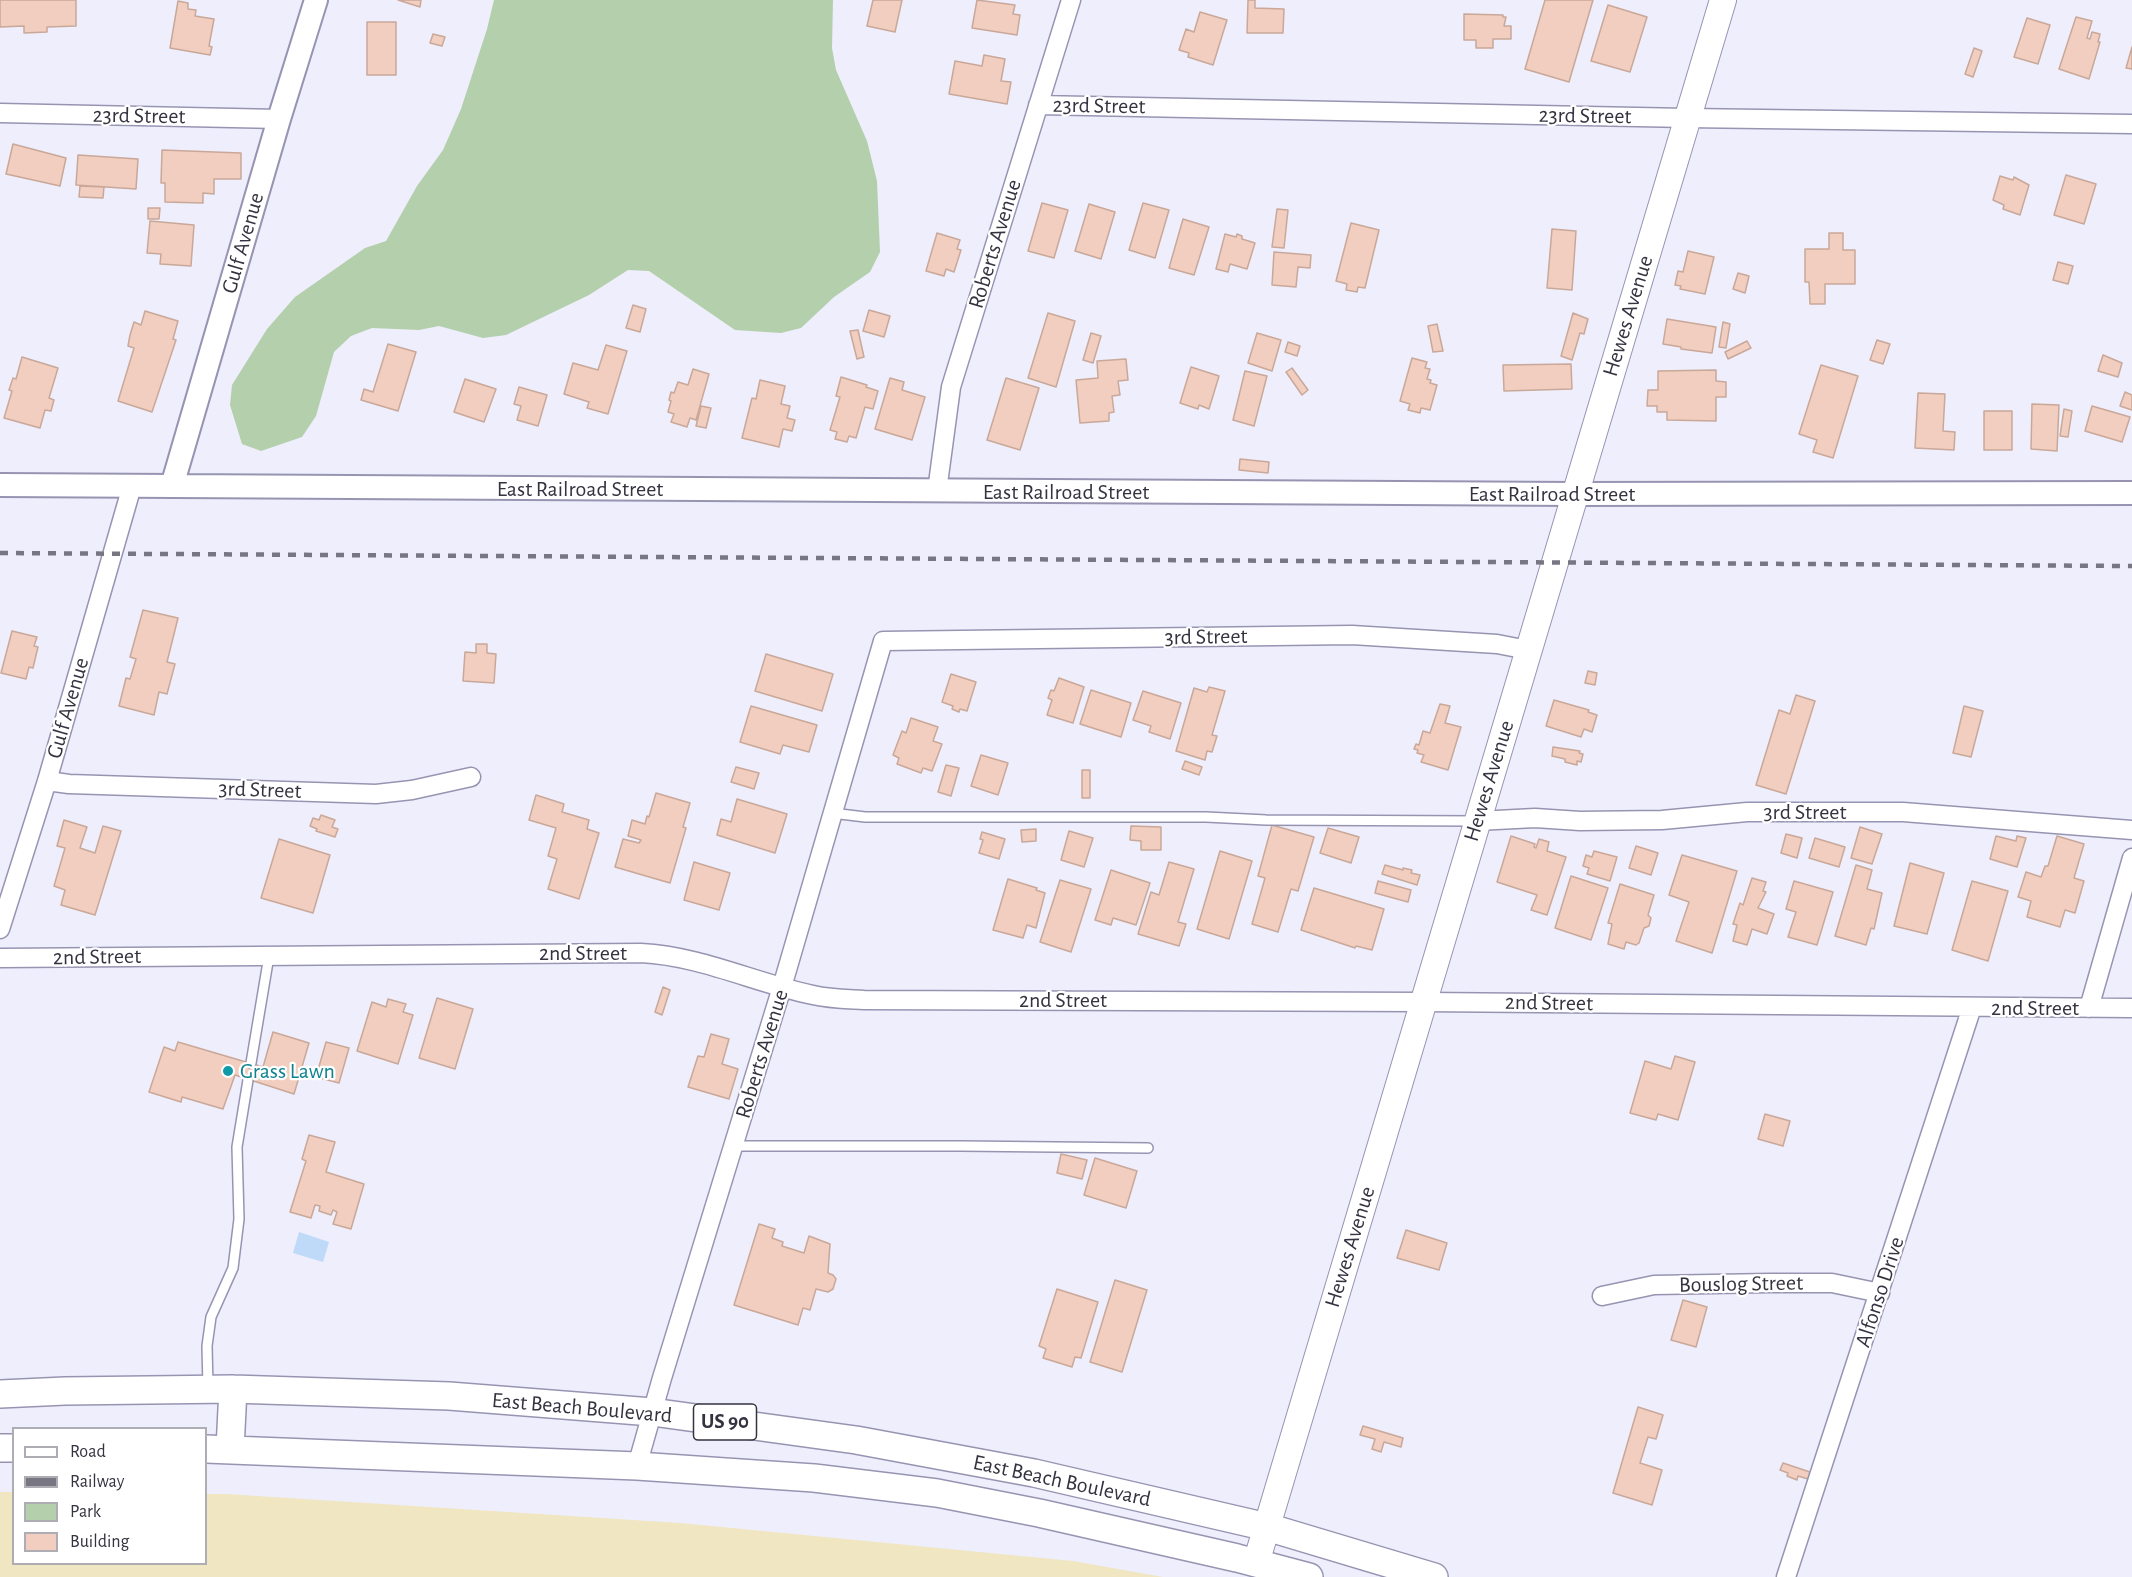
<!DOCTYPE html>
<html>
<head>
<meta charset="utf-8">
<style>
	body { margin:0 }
	#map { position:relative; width:2132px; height:1577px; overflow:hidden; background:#efeefc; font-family:"Alegreya Sans",sans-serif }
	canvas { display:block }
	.legend { position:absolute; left:12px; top:1427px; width:195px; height:138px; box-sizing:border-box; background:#fff; border:2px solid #aeadb3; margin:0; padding:8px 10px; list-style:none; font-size:18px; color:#353340 }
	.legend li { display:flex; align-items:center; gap:12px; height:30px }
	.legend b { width:30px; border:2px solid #aeadb3 }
</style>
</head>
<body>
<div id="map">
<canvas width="2132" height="1577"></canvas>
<ul class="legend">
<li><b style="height:8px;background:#fff"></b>Road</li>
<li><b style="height:8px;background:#787683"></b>Railway</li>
<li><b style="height:16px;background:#b3cfac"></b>Park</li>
<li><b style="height:16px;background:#f1cebf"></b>Building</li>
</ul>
</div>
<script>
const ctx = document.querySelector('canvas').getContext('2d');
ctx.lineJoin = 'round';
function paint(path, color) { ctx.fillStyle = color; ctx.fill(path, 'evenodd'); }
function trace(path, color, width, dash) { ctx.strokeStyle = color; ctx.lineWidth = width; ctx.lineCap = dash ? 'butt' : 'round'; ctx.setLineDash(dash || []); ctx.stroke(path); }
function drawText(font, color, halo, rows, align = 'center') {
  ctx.font = font + ' "Alegreya Sans",sans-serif'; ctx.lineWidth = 4.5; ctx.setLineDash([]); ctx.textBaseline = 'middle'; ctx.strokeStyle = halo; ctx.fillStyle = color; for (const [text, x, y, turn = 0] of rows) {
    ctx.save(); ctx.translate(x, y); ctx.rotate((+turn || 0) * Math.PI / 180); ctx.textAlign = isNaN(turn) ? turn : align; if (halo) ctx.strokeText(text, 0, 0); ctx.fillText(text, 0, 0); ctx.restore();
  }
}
const green = new Path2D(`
	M494,0H833L832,48L836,70L867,141L877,181L880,252L870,272L834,297L801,328L781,333L735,330L649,271L628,270L589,295L506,335L483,338L439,326L419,330L372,328L351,336L334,352L316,416L302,437L261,451L242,444L230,405L232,385L267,329L295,297L365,248L386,241L417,186L443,150L461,109L487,29Z`);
const sand = new Path2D(`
	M0,1492H13L14,1564H206V1494H226L680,1523L1073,1561L1163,1577H0Z`);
const water = new Path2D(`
	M299,1232L329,1242L323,1262L293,1253Z`);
const building = new Path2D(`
	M0,0H76V26L47,27V32L24,33V26L0,27Z
	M398,0H421L420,7Z
	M873,0H902L895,32L867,26Z
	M977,0L1015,5L1013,14L1020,15L1017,35L972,28Z
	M1248,0H1255V8L1284,9L1283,33H1247Z
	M1545,0H1593L1569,82L1525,69Z
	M178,1L188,3V9L196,10L195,16L214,19L209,46L212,47L210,55L170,48Z
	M1608,5L1647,17L1630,72L1591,61Z
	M1200,12L1227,20L1213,65L1188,57L1189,53L1179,50L1186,29L1194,32Z
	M1464,14L1503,15V17H1506L1504,26H1511V39H1493V48H1476V40H1464Z
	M2076,17L2092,21L2087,38L2090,39L2092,32L2100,34L2098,42H2100L2089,79L2059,69Z
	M2027,18L2050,25L2038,64L2014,57Z
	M367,22H396V75H367Z
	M433,34L445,37L442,46L430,43Z
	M2132,47V69L2126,68Z
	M1974,48L1982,51L1973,77L1965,74Z
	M984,55L1005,59L1001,81L1011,82L1007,104L949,94L955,61L982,66Z
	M13,144L66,158L60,186L6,174Z
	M162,150L241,153V179H214V194L203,193V203L165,202V183H161Z
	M78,155L138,159L136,189L76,185Z
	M2066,175L2096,184L2084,224L2054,215Z
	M2000,176L2013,180L2014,177L2029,185L2020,215L2003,209L2004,205L1993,200Z
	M80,186L104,187L103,198L79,197Z
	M1042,203L1068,210L1054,258L1028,251Z
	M1143,203L1169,210L1155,258L1129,250Z
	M1089,204L1115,212L1101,259L1075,251Z
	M148,208H160L159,219H148Z
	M1277,209L1288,210L1284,248L1272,247Z
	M1183,219L1209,227L1194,275L1169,268Z
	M150,221L194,225L191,266L160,264L161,254L147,253Z
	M1351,223L1379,230L1365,288L1358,287L1357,292L1346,290L1347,284L1336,281Z
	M1552,229L1576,231L1572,290L1547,288Z
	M937,233L960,240L957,249L961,250L954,272L946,269L944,276L926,271Z
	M1829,233H1843V250H1855V284H1825V304H1810L1809,282H1805V249H1829Z
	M1225,234L1236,237L1237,234L1242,236V239L1255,243L1247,269L1230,264L1228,272L1216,269Z
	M1688,251L1714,257L1705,294L1680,289L1681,286L1675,285L1678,271L1683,272Z
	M1274,252L1311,255L1310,268L1298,267L1296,287L1272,285Z
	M2058,262L2073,266L2068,284L2053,280Z
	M1738,273L1749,276L1745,293L1733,289Z
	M633,305L646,309L640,332L626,328Z
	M869,310L890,316L884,337L863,331Z
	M145,311L178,321L173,339L176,340L152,412L118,401L134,348L128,346L130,335L134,322L141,325Z
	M1048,313L1075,321L1056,387L1028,378Z
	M1573,313L1588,319L1584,334L1580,333L1572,360L1561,356Z
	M1667,319L1716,327L1712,353L1681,349V347L1663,344Z
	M1723,322L1730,324L1726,348L1719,347Z
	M1437,324L1443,351L1433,352L1428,326Z
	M858,330L864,357L857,359L850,331Z
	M1091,333L1101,336L1093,363L1083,360Z
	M1257,333L1281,340L1272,371L1248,363Z
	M1877,340L1890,344L1883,364L1870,360Z
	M1747,341L1751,348L1728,359L1725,352Z
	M1288,342L1300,346L1297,356L1285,352Z
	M388,344L416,352L398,411L361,400L364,389L373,392Z
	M606,345L627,351L608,414L587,408L589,402L564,394L573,363L598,370Z
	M2103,355L2122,363L2118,377L2098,371Z
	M22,357L58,368L49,398L54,400L51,411L45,410L40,428L4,418L12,391L9,390L13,378L16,379Z
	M1412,358L1427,362L1425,368L1430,369L1427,379L1431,380L1430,383L1437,385L1430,410L1421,408L1420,413L1408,410L1410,404L1400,401Z
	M1126,359L1128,380L1118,381L1120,395L1112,396L1114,412L1109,413V421L1080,423L1076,380L1098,378L1097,361Z
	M1571,364L1572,389L1504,391L1503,365Z
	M1821,365L1858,376L1833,458L1813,452L1817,440L1799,434Z
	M1191,367L1219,376L1209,409L1199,405L1198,409L1180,403Z
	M1292,368L1308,390L1302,395L1286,372Z
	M693,369L709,374L696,420L690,418L687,427L671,422L674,414L668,412L671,401L669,400L671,392L674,393L678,382L688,385Z
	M1716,370V381L1726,382V397H1716V421L1667,420V412H1657V406H1647L1648,390H1658V371Z
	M1245,371L1267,376L1254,426L1233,420Z
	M841,377L867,385L866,387L878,391L873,409L865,407L856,438L849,436L847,442L835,439L837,432L830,430L840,397L836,396Z
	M890,378L904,382L902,390L925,397L912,440L875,429Z
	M1006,378L1039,388L1020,450L987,440Z
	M465,379L496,389L484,422L454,412Z
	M760,380L785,386L781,404L790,406L787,418L795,420L792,431L783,429L779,447L742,438L752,398L756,399Z
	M519,387L547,395L538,426L517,420L521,406L514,404Z
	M2125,392L2132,395V410L2120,406Z
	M1918,393L1945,394L1943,431L1955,432L1954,450L1915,448Z
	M2032,404L2059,405L2057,451L2031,449Z
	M701,406L711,408L706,428L696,426Z
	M2092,406L2130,417L2122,442L2085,431Z
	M2064,409L2072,411L2068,437L2060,436Z
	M1984,411H2012V450H1984Z
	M1240,459L1269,462L1268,473L1239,470Z
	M143,610L178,618L167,662L175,664L167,694L159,692L154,715L119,706L126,678L130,679L136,659L130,657Z
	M12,631L37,637L34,646L38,647L33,668L29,667L26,679L1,673Z
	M476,644H487V653L496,654L494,683L463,681L465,652L476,653Z
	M766,654L833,674L822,711L755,691Z
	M1588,671L1597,673L1595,685L1585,683Z
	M951,674L976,682L967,711L960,709L959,712L952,709L953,706L942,702Z
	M1059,678L1084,687L1073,723L1047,715L1052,700L1048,698L1051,690L1054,691Z
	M1209,687L1225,691L1212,735L1217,736L1212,752L1207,751L1205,760L1176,751L1194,688L1207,692Z
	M1091,690L1131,703L1121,737L1080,724Z
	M1143,691L1181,703L1170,739L1149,732L1151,726L1133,720Z
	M1796,695L1815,701L1786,794L1756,785L1779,710L1790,714Z
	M1554,700L1589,710L1588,712L1597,715L1592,732L1584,729L1581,737L1546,726Z
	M1440,704L1450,706L1445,723L1461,727L1448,770L1421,762L1424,755L1417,753L1418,750L1414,749L1416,744L1419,745L1423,731L1430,733Z
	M751,706L817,725L809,752L783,745L780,754L740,742Z
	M1964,706L1983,711L1971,757L1953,753Z
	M911,718L938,727L933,741L942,744L932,771L923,768L921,773L897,764L899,758L893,755L902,731L906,733Z
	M1553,747L1580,751L1579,753L1583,754L1581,762L1577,761V765L1565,762V759L1552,756Z
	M981,755L1008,763L998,795L971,786Z
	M1185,761L1202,767L1199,775L1182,769Z
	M946,765L959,768L951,796L938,792Z
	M736,767L759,773L754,789L731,782Z
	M1082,770H1090V798H1082Z
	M656,793L690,803L683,827L686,828L670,883L615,867L623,839L639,843L641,840L628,836L632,820L645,824L647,816L649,817Z
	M536,795L564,804L562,812L589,820L587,829L599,833L579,899L548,889L557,859L548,856L556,828L529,820Z
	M737,799L787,814L775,853L717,835L721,819L731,822Z
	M321,815L335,820L332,827L338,829L335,837L316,831L317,829L310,826L313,818L319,820Z
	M64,820L87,827L80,848L95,853L103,826L121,831L95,915L61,905L65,890L54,886L65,848L57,846Z
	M1272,825L1314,837L1298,891L1291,889L1278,932L1252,924L1265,878L1258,876Z
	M1131,826L1161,827V850H1141V841L1130,840Z
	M1860,827L1882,834L1872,864L1851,858Z
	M1328,828L1359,837L1351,863L1320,853Z
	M1036,829V841L1022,842L1021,830Z
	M1069,831L1093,838L1084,867L1061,860Z
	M982,832L1005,839L999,859L979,853L983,840L980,839Z
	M1786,834L1802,838L1797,858L1781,853Z
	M1511,836L1535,844L1534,847L1536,848L1539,839L1549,842L1547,851L1566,857L1547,915L1531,910L1537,895L1497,882Z
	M1996,836L2016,841L2017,836L2026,838L2017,867L1990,859Z
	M2057,836L2084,844L2074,878L2084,881L2075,913L2065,910L2060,927L2027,917L2031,901L2018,897L2026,872L2041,877L2045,866H2048Z
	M1815,838L1845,847L1839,867L1809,858Z
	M279,839L330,855L313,913L261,898Z
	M1636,846L1658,853L1651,875L1629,868Z
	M1220,851L1252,861L1229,939L1197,929Z
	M1594,851L1617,857L1610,881L1587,874L1589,868L1583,866L1586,855L1592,857Z
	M1682,855L1737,871L1712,953L1676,941L1689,902L1669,895Z
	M694,862L730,873L719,910L684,900Z
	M1169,862L1194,869L1178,922L1186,924L1179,946L1138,934L1151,892L1159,895Z
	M1910,863L1944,873L1927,934L1894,926Z
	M1385,865L1403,870V868L1412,870L1411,873L1420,875L1417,885L1382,874Z
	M1856,865L1872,870L1867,889L1882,893L1874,929L1871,928L1866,945L1835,936Z
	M1111,870L1150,883L1136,925L1113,918L1111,925L1095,920Z
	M1571,876L1608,888L1591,940L1555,928Z
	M1752,878L1766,882L1763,891L1766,892L1758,908L1774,914L1767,934L1752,929L1747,945L1733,941L1737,925L1733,924L1740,903L1743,905Z
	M1008,879L1037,888L1036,890L1045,893L1036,928L1027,925L1023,938L993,930Z
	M1060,880L1091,889L1071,952L1040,942Z
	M1378,881L1411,890L1408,902L1375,893Z
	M1794,881L1833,892L1817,945L1788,937L1796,912L1786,909Z
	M1972,881L2008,891L1988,961L1952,950Z
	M1620,884L1654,895L1648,915L1651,918L1649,926L1644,928L1639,943L1636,945L1626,942L1624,949L1608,944L1612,924L1608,923Z
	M1314,888L1384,909L1372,950L1356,946L1355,948L1301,930Z
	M663,987L670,990L662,1015L655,1012Z
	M437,998L473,1009L455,1069L419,1058Z
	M388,999L406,1004L403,1012L413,1015L398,1064L357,1051L372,1002L386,1007Z
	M273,1032L309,1043L294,1094L235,1075L223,1109L182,1097L181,1102L149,1092L164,1047L175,1051L178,1042L263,1067Z
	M711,1034L729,1039L722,1064L738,1069L729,1099L688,1087L698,1056L704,1057Z
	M326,1042L349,1048L339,1083L316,1077Z
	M1675,1056L1695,1062L1678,1120L1658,1114L1656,1120L1630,1113L1645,1061L1671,1069Z
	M1765,1114L1790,1121L1783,1146L1758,1139Z
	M309,1135L335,1142L326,1172L364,1184L351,1229L333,1224L337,1212L333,1210L331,1215L319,1211L320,1206L315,1205L311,1218L290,1212L306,1161L302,1159Z
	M1061,1154L1087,1160L1082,1179L1057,1173Z
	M1095,1158L1137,1171L1126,1208L1084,1195Z
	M759,1224L775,1229L772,1238L783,1242L782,1246L804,1253L809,1236L830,1244L828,1273L833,1275L836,1279L833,1289L828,1292L816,1289L810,1310L803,1308L798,1325L734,1305Z
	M1406,1230L1447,1243L1439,1270L1397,1258Z
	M1115,1280L1147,1290L1122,1372L1090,1362Z
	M1057,1289L1098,1302L1081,1358L1075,1357L1072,1367L1043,1358L1046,1349L1039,1346Z
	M1683,1300L1707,1307L1696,1347L1671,1340Z
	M1638,1407L1663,1415L1656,1439L1648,1437L1640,1463L1662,1470L1652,1505L1613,1493Z
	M1363,1426L1403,1438L1401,1447L1384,1442L1381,1452L1372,1449L1375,1439L1360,1435Z
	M1783,1463L1810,1472L1808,1479L1798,1476L1797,1480L1787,1476L1788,1473L1780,1470Z`);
const service = new Path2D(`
	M832,813L865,817H1206L1266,820L1475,821
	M251,1063L269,956
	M734,1146H961L1148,1148
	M208,1387L207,1346L211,1317L233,1268L239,1219L237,1147L248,1080`);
const minor = new Path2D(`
	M1038,105L1687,118L2132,124
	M0,113L279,119
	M937,491L951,387L1071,0
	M47,781L69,784L376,794L412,790L471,777
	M1477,821L1535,818L1580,821L1662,820L1747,812H1903L2132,830
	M0,929L47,781L132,486
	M0,958L641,953C701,956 755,983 813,995C830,999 847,999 864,1000L1423,1002L2132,1008
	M2089,1008L2132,858
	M1602,1296L1654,1285L1770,1283H1832L1880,1293
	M637,1466L662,1378L782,987L883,641L1352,635L1497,644L1528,650
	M1786,1577L1972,1007`);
const tertiary = new Path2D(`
	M0,485L1574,494L2132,493
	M172,486L279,119L316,0`);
const secondary = new Path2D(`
	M1256,1563L1723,0`);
const primary = new Path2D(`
	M0,1394L65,1391L233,1389L449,1396L652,1412L856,1440L1034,1473L1267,1527L1434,1577
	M0,1448H14
	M206,1449L637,1466L814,1478L937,1493L1039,1513L1237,1558L1309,1577
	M230,1449L233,1389`);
const rail = new Path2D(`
	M0,553L2132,566`);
const markers = [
	[228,1071,6,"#0f9aa8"]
];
const shields = [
	[725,1422,63]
];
const shieldNames = [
	["US 90",725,1422]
];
const streetNames = [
	["23rd Street",1099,106,1],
	["23rd Street",139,116,1],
	["23rd Street",1585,116,1],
	["Gulf Avenue",243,243,-74],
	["Roberts Avenue",995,244,-73],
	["Hewes Avenue",1628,316,-73],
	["East Railroad Street",580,489],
	["East Railroad Street",1066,492],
	["East Railroad Street",1552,494],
	["3rd Street",1206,637,-1],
	["Gulf Avenue",68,708,-74],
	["Hewes Avenue",1489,781,-73],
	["3rd Street",260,790,2],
	["3rd Street",1805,812],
	["2nd Street",583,953],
	["2nd Street",97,957,-1],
	["2nd Street",1063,1000],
	["2nd Street",1549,1003,1],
	["2nd Street",2035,1008],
	["Roberts Avenue",762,1054,-73],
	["Hewes Avenue",1350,1247,-73],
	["Bouslog Street",1741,1284,-1],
	["Alfonso Drive",1880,1292,-72],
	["East Beach Boulevard",582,1408,5],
	["East Beach Boulevard",1062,1481,12]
];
const cultureNames = [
	["Grass Lawn",240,1071]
];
paint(green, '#b3cfac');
paint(sand, '#f0e6c1');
paint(water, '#bedaf8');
paint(building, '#f1cebf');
trace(building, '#c9a899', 1.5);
trace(service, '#9794b2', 12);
trace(minor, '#9794b2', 21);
trace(tertiary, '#9794b2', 26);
trace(secondary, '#9794b2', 28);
trace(primary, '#9794b2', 30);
trace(service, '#fff', 9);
trace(minor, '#fff', 18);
trace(tertiary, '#fff', 22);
trace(secondary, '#fff', 26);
trace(primary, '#fff', 27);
trace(rail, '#787683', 4.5, [8, 8]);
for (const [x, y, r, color] of markers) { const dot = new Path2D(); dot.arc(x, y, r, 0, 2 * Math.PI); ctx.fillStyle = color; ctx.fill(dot); trace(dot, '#fff', 2); }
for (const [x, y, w] of shields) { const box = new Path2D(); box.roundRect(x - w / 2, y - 18, w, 36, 4.5); ctx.fillStyle = '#fff'; ctx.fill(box); trace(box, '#353340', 1.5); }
drawText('bold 21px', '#353340', null, shieldNames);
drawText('22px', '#353340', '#fff', streetNames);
drawText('22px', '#0d838f', '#fff', cultureNames, 'left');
</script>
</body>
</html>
